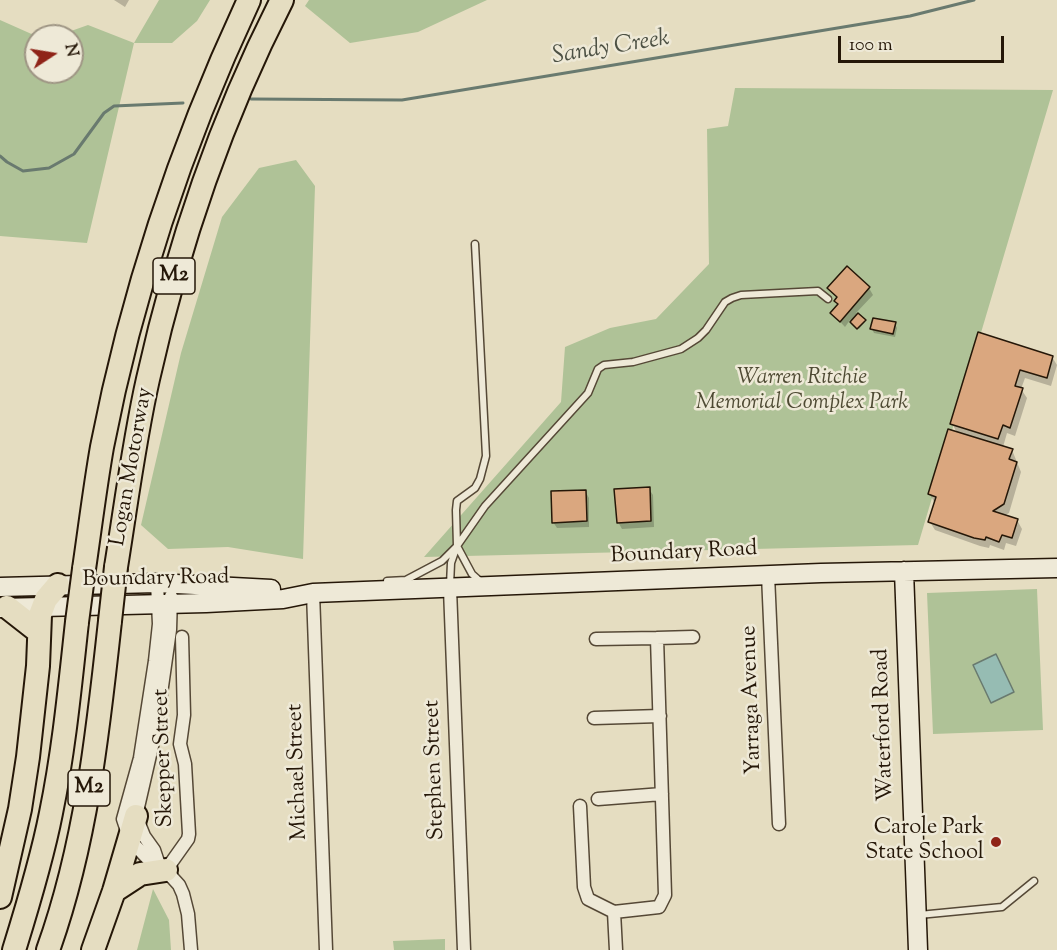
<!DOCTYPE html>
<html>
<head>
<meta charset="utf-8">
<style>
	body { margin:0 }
	#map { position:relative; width:1057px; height:950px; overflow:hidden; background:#e5ddc1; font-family:"Sorts Mill Goudy",serif }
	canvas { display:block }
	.north { position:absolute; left:24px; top:24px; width:60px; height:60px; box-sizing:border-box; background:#eee9d7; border:2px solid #9e9584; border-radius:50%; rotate:78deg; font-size:16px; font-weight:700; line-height:24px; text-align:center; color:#251708 }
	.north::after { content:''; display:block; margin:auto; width:21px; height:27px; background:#8f2418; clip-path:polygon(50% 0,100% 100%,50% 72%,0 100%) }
	.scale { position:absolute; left:838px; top:36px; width:166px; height:27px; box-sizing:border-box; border:3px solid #251708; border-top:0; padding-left:8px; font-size:18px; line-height:21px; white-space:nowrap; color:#251708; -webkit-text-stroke:4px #eee9d7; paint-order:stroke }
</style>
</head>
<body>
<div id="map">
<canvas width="1057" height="950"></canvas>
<div class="north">N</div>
<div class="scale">100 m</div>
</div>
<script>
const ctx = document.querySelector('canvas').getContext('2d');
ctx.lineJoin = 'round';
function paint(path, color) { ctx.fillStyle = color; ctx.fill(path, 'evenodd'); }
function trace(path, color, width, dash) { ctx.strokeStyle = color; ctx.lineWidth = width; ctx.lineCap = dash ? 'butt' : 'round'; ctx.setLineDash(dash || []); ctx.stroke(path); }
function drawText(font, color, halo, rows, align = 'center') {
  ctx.font = font + ' "Sorts Mill Goudy",serif'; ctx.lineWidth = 5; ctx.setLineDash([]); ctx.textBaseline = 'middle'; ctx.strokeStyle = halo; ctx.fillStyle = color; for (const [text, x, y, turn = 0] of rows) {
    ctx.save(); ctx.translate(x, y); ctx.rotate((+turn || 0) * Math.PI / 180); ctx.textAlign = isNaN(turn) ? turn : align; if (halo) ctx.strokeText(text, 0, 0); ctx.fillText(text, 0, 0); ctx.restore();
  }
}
const green = new Path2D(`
	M159,0H210L197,21L172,43H134L87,243L0,236V20L36,36V72H72V36H57L88,25L134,43Z
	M309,0H487L418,32L350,43L305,6Z
	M735,88L1053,90L918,545L424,557L561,402L565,347L610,328L656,319L709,264L707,129L728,126Z
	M296,160L315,186L303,559L228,547L168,549L141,525L181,353L222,217L259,168Z
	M1037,589L1043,730L933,734L927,593Z
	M153,889L169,920L171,950H137Z
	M445,939V950H394L393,941Z`);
const water = new Path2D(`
	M996,654L1014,692L991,703L973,665Z`);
const shadow = new Path2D(`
	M114,0H129L125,7Z
	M847,268L869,288L873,295L856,313L865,322L859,329L850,320L845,327L832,313L839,305L838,299L829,288Z
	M895,324L897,328L895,337L874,333L872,329Z
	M979,334L1052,357L1057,365L1051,386L1025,378L1021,389L1027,398L1015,436L1007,433L1003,447L1012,450L1021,472L1009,513L1004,516L1017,520L1022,529L1016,546L1006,543L1004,550L990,545L989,548L980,546L935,530L930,522L935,504L930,494L957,433L952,423Z
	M649,489L653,495L654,527L622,529L618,522Z
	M585,491L589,498V527L557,528L553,522Z`);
const stream = new Path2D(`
	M251,99L402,100L910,16L974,0
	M0,156L7,162L23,171L49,168L74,154L104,113L114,106L183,103`);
const building = new Path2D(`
	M847,266L870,287L840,322L830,313L838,304L834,301L837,297L827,288Z
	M858,313L866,320L857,329L850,322Z
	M873,318L896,322L893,334L870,329Z
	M978,332L1053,356L1047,378L1020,370L1015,386L1023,388L1010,428L1003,425L998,439L950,424Z
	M948,429L1013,449L1009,459L1017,462L1004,504L993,511L1018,519L1012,538L1002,535L999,542L986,537L985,540L974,538L928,522L936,497L928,494Z
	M650,487L651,521L617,523L614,489Z
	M586,490L587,521L552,523L551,491Z`);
const lane = new Path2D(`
	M457,546L472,574L481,582
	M387,581L406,580L442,561L457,546L485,506L588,393L598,369L604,365L633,362L681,349L698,338L706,330L725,302L732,298L741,295L818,291L828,299
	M450,585L451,563L457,546L456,510L457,501L475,488L480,479L486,456L475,244
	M919,915L1002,907L1034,881`);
const street = new Path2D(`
	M768,575L779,824
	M157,583L159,624L155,661L140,758L123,819L130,840L147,858L158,862
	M450,589L464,950
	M313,593L326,950
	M171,596L170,630L156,729L136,816L144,836L154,850L158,862L179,885L183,894L188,914L191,950
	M657,638L693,637
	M596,639L657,638L665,895L659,907L614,912L616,950
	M594,718L660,716
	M598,799L662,794
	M580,806L584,887L588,899L614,912
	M166,870L188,839L189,834L185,764L180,744L184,715L182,637`);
const secondary = new Path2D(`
	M904,571L918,950
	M0,587L157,583L271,589
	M1,608L206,603L283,599L313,593L821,573L1057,568`);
const highway = new Path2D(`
	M116,567C126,505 134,441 148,379C177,249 221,119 282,0
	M84,569C90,528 95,487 102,447C132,292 182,143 249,0
	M7,607L39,632
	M114,891L140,874L166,870
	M0,897L20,809L28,757L38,666L40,615L46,599L58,585
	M14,950C28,905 42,859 51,813C64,750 70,686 77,622
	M48,950C86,844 98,732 110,621
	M93,950L114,891L136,816`);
const highwayBridge = new Path2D(`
	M110,621L116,567
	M77,622L84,569`);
const markers = [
	[996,842,6,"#8f2418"]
];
const shields = [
	[174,276,42],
	[89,788,42]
];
const shieldNames = [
	["M2",174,276],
	["M2",89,788]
];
const parkNames = [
	["Warren Ritchie",802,379],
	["Memorial Complex Park",802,404]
];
const streetNames = [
	["Logan Motorway",133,467,-80],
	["Boundary Road",684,554,-3],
	["Boundary Road",156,580,-1],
	["Yarraga Avenue",753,700,-92],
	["Waterford Road",885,725,-92],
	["Skepper Street",165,758,-92],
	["Stephen Street",436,770,-92],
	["Michael Street",299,772,-92]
];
const poiNames = [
	["Carole Park",984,829],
	["State School",984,854]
];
const waterNames = [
	["Sandy Creek",611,49,-9]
];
paint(green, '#afc297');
paint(water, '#96bcb3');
trace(water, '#697a6f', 1.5);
paint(shadow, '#0003');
trace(stream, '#697a6f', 3);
paint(building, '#daa77f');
trace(building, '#251708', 1.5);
trace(lane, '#554836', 9);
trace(street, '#554836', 15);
trace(secondary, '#251708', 21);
trace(highway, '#251708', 26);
trace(lane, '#eee9d7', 6);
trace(street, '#eee9d7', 12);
trace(secondary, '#eee9d7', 18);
trace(highway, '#e5ddc1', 22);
trace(highwayBridge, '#251708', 26, []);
trace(highwayBridge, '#e5ddc1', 22);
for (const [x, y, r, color] of markers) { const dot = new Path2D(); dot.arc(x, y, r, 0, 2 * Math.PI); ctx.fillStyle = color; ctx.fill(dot); trace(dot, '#eee9d7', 2); }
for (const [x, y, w] of shields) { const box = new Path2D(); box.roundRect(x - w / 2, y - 18, w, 36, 4.5); ctx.fillStyle = '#eee9d7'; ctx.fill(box); trace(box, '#251708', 1.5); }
drawText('bold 21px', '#251708', null, shieldNames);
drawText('italic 22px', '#4e4a33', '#eee9d7', parkNames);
drawText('22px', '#251708', '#eee9d7', streetNames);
drawText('22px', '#251708', '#eee9d7', poiNames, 'right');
drawText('italic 24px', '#4d5144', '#eee9d7', waterNames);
</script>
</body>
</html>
